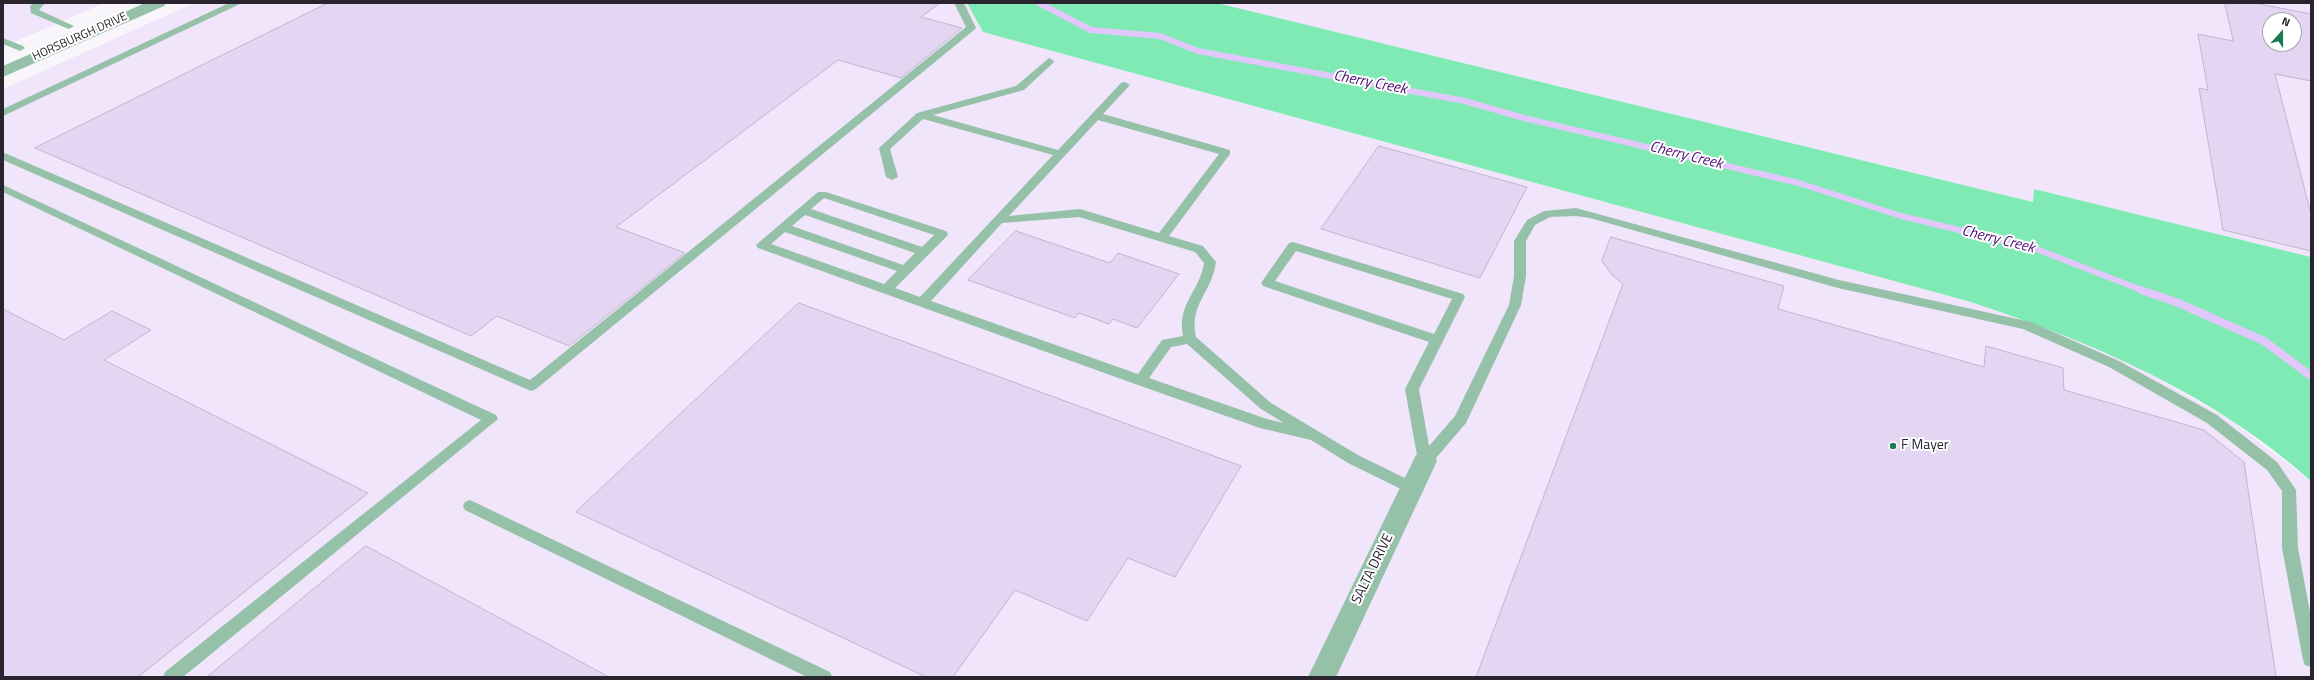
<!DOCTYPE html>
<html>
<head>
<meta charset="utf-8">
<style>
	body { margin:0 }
	#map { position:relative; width:2314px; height:680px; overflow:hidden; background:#f8f6fb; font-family:"Titillium Web",sans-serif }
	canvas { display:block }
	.frame { position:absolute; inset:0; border:4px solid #29242e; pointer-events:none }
	.north { position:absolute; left:2262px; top:12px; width:40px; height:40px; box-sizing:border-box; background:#fff; border:1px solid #a9a7ab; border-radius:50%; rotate:21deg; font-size:11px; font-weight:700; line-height:16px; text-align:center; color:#29242e }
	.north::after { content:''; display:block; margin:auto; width:14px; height:18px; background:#1a7b53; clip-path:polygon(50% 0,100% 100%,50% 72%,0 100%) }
</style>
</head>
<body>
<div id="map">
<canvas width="2314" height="680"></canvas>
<div class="frame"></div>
<div class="north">N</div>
</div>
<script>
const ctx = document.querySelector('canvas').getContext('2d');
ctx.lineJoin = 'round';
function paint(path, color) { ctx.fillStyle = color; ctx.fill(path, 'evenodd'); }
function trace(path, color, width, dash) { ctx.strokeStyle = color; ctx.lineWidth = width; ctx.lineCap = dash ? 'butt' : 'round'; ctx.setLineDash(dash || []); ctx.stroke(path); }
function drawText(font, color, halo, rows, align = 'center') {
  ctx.font = font + ' "Titillium Web",sans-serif'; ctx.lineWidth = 4; ctx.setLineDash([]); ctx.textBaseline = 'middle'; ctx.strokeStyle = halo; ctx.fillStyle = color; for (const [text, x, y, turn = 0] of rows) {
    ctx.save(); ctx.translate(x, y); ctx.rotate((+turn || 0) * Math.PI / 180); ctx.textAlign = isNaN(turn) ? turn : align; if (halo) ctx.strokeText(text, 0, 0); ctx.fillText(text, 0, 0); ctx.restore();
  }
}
const built = new Path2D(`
	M3,3H104L3,47Z
	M194,3H967L983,32L1971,302L2046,327L2138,367L2230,420L2311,481V677H3V89Z
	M1217,3H2311V257L2034,189V202ZM2270,20H2294V44H2270Z`);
const green = new Path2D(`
	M967,3H1217L2033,202L2034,189L2311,257V481C2215,395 2093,342 1971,302L983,32Z`);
const streamFar1 = new Path2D(`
	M1039,3L1091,30L1160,36L1198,51L1465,101L1524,118L1799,183L1901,216L2034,248L2144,291`);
const stream = new Path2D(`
	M2141,290L2176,302L2264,341L2311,376`);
const building = new Path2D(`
	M328,3H940L921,17L962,28L901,78L838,60L616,227L685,253L569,346L497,316L471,336L35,148Z
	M2225,3H2254L2311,14V81L2275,74L2311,214V251L2223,230L2199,88L2208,90L2198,34L2233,41ZM2270,20H2294V44H2270Z
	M1379,146L1527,187L1480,278L1321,229Z
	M1016,231L1110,263L1118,253L1179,274L1137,328L1113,319L1109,324L1079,313L1075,318L968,280Z
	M1611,237L1784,286L1778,309L1984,367L1986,346L2063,368L2064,390L2204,430L2244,462L2276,677H1476L1623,284L1612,275L1602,261Z
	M799,303L1241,466L1175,577L1128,558L1087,621L1015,590L953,677H926L576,512Z
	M3,309L64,340L112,311L151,330L104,360L368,493L138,677H3Z
	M366,546L609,677H207Z`);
const lane = new Path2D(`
	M33,3H45L39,10L74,26L69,29L66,28L31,13L30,6Z
	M229,3H242L3,116V109Z
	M954,3H964L976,28L974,30L536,389L531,391L3,160V153L7,154L530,380L966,27Z
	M3,38L23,46L25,48L20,51L3,44Z
	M1049,58L1054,61L1053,63L1024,90L933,115L1058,150L1121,83L1125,82L1130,85L1103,114L1230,150V154L1169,236L1203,246L1216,262C1212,293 1189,303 1196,337L1271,403L1358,455L1417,484L1419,488L1417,492L1412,494L1407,492L1348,463L1311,440L1260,428L1135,384L758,248L756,245L818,192H826L946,231L948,234L946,237L895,288L920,297L1053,155L923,119L890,149L898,177L892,180L886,177L879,148L917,113L1016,86ZM1098,120L1219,154L1159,233L1080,209L1009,216ZM824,198L934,235L922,247L811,209ZM805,215L915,253L903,265L792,226ZM1079,217L1195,252L1204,263C1199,293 1177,303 1183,336L1162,340L1138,374L931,301L1002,223ZM785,232L897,271L884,284L771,244ZM1187,344L1261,409L1284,423L1267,419L1149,378L1171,347Z
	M3,185L496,415L498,419L183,677H163L165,672L481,420L3,192Z
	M1576,208L1839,280L2031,322L2119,361L2217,415L2277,462L2296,490L2298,548L2311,617V667L2305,665L2303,660L2282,548V491L2267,470L2207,423L2109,367L2023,329L1838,288L1590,218L1576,216L1550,217L1535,225L1526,241V276L1521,305L1466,423L1430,465H1420L1418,461L1405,389L1429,342L1263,286L1261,283L1289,243L1293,242L1463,294L1465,297L1419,389L1429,446L1455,416L1509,305L1514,276V241L1527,220L1544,211ZM1296,251L1452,299L1434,334L1275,281Z
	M470,500L830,672L832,677H807L465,510L463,506L465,502Z`);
const street = new Path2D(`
	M145,3H166L164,6L3,77V66Z
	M1425,452L1434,455L1437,461L1336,677H1308L1413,461L1416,455Z`);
const markers = [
	[1893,446,4,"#1a7b53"]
];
const farStreetnames = [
	["HORSBURGH DRIVE",80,37,-24]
];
const poiNames = [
	["F Mayer",1901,446]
];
const streetNames = [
	["SALTA DRIVE",1373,569,-64]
];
const waterNames = [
	["Cherry Creek",1370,83,11],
	["Cherry Creek",1686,156,14],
	["Cherry Creek",1998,240,14]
];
paint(built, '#f0e5fa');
paint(green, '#80eab4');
trace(streamFar1, '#e1c7fb', 6);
trace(stream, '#e1c7fb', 8);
paint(building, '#e4d6f2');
trace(building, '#c2b5d0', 1);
paint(lane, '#96c1a9');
paint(street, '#96c1a9');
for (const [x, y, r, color] of markers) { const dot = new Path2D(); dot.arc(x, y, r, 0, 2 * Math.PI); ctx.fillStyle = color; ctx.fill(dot); trace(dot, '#fff', 1.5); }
drawText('12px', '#29242e', '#fff', farStreetnames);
drawText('14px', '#29242e', '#fff', poiNames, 'left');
drawText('14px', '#29242e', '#fff', streetNames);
drawText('italic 15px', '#4a0a6f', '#fff', waterNames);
</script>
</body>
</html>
